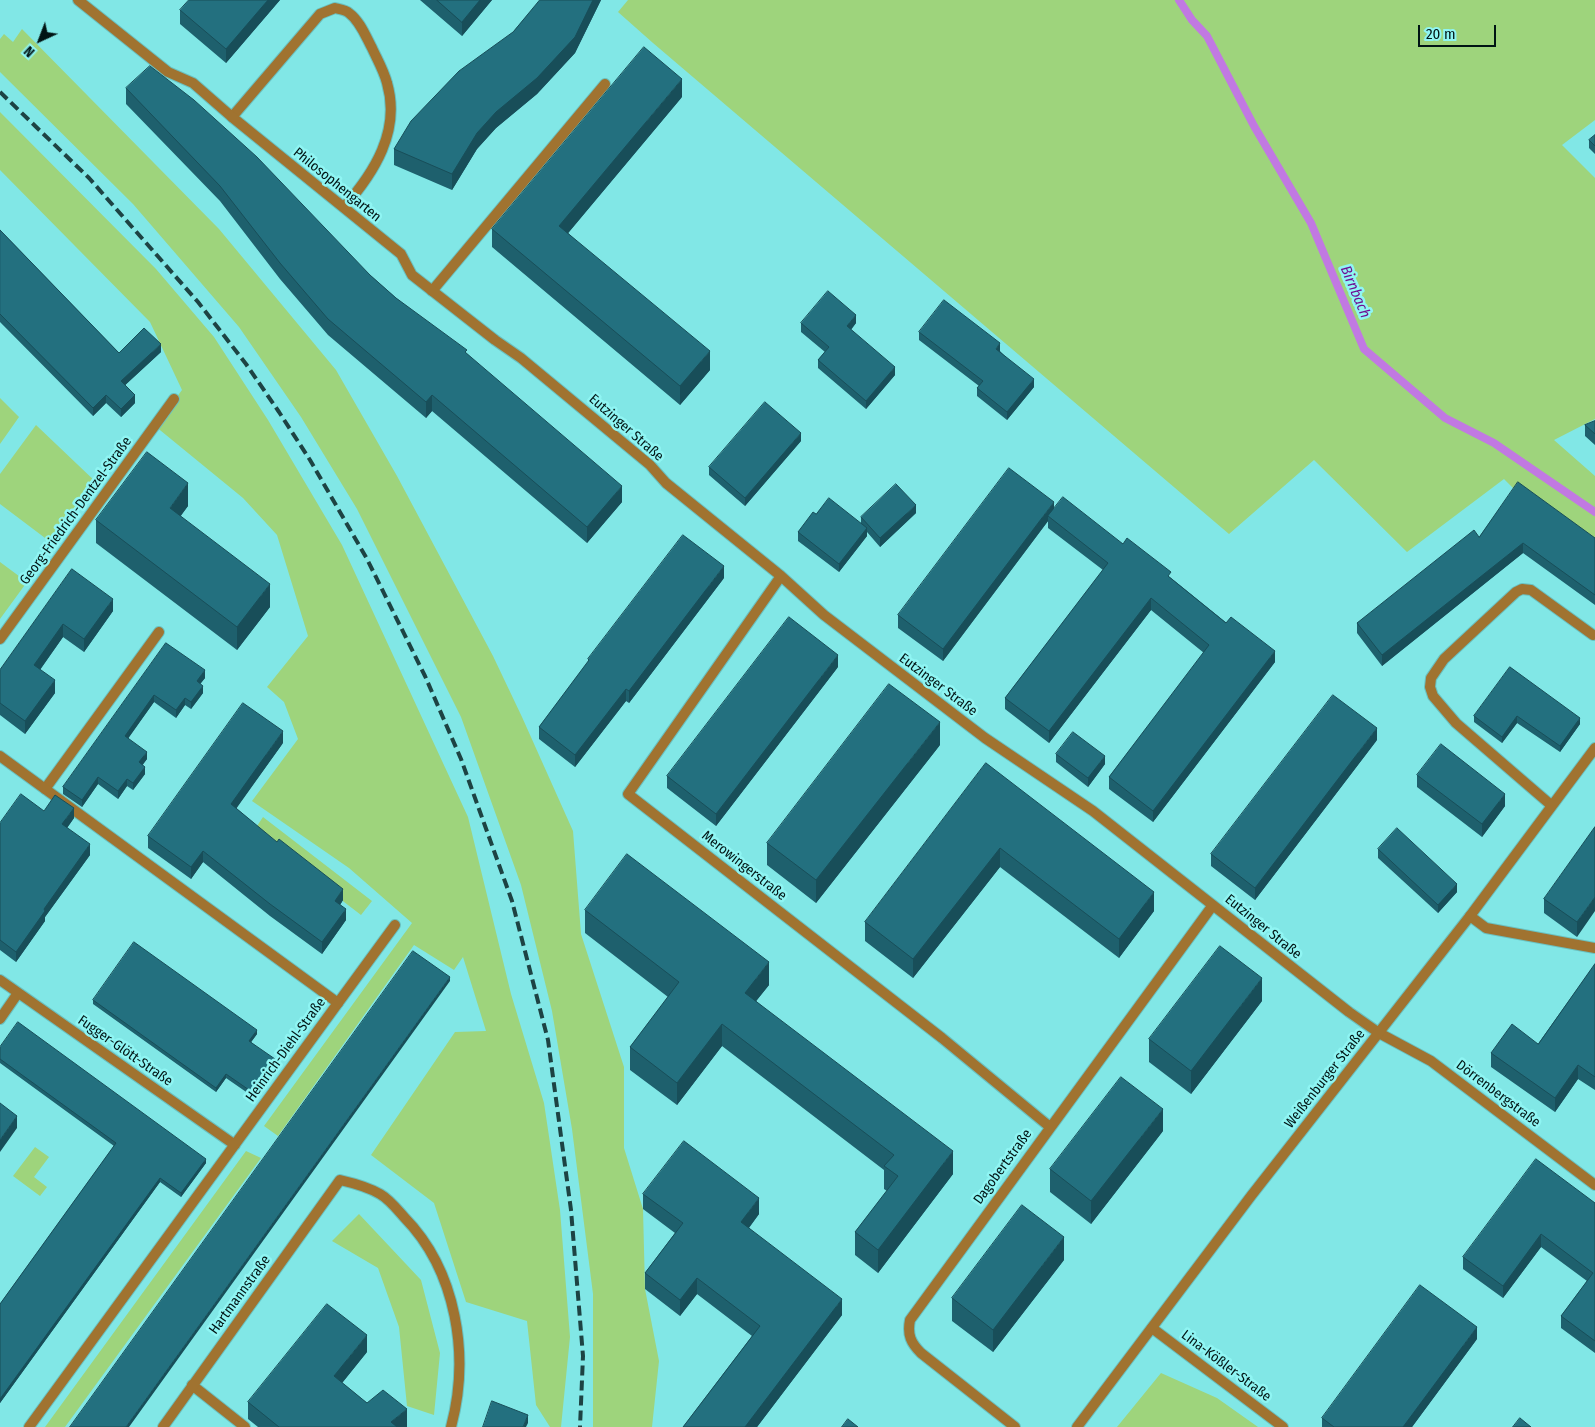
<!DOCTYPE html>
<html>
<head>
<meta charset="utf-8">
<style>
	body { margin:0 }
	#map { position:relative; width:1595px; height:1427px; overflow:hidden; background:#81e7e6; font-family:"Fira Sans Condensed",sans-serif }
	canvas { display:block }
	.north { position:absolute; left:15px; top:15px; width:50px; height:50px; -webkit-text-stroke:4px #8ff5f3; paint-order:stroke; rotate:223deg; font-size:14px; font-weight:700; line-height:20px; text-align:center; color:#001414 }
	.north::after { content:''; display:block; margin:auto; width:18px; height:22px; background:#001414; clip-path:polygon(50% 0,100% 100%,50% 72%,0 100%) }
	.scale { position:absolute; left:1418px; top:25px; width:78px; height:22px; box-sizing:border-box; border:2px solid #001414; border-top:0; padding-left:6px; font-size:15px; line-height:18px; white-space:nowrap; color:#001414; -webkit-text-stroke:4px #8ff5f3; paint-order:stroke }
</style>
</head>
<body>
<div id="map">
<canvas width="1595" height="1427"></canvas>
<div class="north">N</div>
<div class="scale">20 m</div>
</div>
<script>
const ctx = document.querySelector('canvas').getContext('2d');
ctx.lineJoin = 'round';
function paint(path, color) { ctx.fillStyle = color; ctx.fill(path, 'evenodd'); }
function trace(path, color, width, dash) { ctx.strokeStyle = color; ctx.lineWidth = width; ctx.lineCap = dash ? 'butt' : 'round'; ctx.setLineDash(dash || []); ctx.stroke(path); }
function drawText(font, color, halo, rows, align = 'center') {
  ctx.font = font + ' "Fira Sans Condensed",sans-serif'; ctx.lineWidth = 5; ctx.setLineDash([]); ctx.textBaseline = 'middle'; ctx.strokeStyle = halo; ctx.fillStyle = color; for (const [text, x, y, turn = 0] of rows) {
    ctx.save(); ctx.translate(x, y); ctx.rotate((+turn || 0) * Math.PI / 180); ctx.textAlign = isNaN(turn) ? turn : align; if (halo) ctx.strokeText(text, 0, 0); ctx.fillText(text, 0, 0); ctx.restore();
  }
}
const green = new Path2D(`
	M628,0H1595V120L1562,145L1595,178V419L1554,440L1595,476V548L1518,493L1504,479L1407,552L1314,460L1229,534L653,43L618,12Z
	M22,29L219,229L336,370L397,476L493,656L522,717L573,831L581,934L624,1067V1148L643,1209L645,1289L659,1361L652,1427H593V1294L572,1129L552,1011L521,885L461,717L357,509L301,417L239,327L133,204L0,72V39L4,34L13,42Z
	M0,112L156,269L214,337L268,420L342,545L468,817L511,994L544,1103L560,1210L570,1337L561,1427H550L536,1405L527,1321L466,1302L434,1203L371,1155L455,1032L486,1031L463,957L454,970L414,945L278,1136L264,1126L412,923L349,868L252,801L298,739L284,702L267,687L308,636L277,535L243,498L155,426L182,390L150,322L0,170Z
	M0,398L19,417L0,444Z
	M36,425L98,484L53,544L0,504V474Z
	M0,562L27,582L0,619Z
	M263,817L372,901L361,915L253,832Z
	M35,1147L49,1157L34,1177L47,1187L40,1196L13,1176Z
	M246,1151L261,1158L65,1427H45Z
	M359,1214L421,1280L440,1353L434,1415L407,1406L399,1327L378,1268L332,1241Z
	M1161,1373L1217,1398L1258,1427H1117Z`);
const stream = new Path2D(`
	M1179,0L1192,20L1207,36L1254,126L1311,223L1364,349L1445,418L1494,443L1595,512`);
const service = new Path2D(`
	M232,117L320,14L335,8C339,9 346,10 349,13C360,21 366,37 372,48C377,59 384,71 387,83C401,131 374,173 344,207
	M432,291L605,84
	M45,789L159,632
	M1551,805L1456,723L1433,696L1430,687L1431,678L1444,659L1516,592L1522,589L1531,590L1593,635
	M1470,916L1486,928L1595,948
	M338,1003L395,925
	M192,1385L245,1427`);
const minor = new Path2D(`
	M78,0L168,72L193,83L232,117L401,254L412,275L495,340L521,358L650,465L666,483L781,576L824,615L985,738L1093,811L1349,1012L1379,1033L1431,1061L1595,1185
	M781,576L628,794L942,1038L1050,1127
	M0,639L174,399
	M0,756L338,1003L29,1427
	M0,980L235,1145
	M0,1019L18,993
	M1152,1328L1283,1427
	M163,1427L340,1180C353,1183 368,1187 380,1194C389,1199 397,1209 404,1217C457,1271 470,1356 451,1427
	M1015,1427L921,1353C911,1343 907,1335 910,1320L1213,905`);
const tertiary = new Path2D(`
	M1077,1427L1251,1196L1470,916L1595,748`);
const rail = new Path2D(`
	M0,92L89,178L198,302L246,364L279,412L310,460L367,559L425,676L461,759L512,901L548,1040L571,1210L583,1356L580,1427`);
const wall = new Path2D(`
	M280,0L226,63L180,24V10Z
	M420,0H492L462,36Z
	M540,0H601L575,53L537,94L496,128L477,149L452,190L394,165V149L513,32Z
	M126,88L370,275L396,298L467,354L622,502L587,543L432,411L426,418L328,335L280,279L220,201L126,104Z
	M682,97L568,233L710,370L680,405L492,247V229Z
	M1595,135V154L1589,148V140Z
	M0,230L119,353L161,352L125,385L135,403L121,417L106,403L93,416L0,322Z
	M801,323H856L851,330L895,375L866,409L818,368V360L825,352L801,332Z
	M919,332L1000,351L1034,387L1007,420L977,396V388L979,386L919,340Z
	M1595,421V445L1585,436V425Z
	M801,441L745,506L709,475V467Z
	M188,506L180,516L270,607L237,650L96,543V520Z
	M1054,509L1123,544L1171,578L1275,662L1153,822L1109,789V777L1204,653L1151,610L1049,743L1005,709V698L1103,570L1048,528V521L943,661L898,628V615Z
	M916,513L880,547L867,532V536L839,572L798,541V532L816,514L861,523V517Z
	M1479,537L1595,538V605L1523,553L1382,666L1357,633V623Z
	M72,569L113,611L84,652L63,637L40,670L55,693L25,734L0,715V670Z
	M724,578L629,703L626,701L575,767L539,739V727L588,662V659Z
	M166,643L205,678L200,684L203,693L191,709L185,705L176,718L154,702L128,738L147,759L142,765L145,774L133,790L127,786L118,799L98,784L82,807L63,794V787Z
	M838,667L716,826L667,788V776Z
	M1510,667L1580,724L1560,752L1517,723L1502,743L1474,722V716Z
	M1377,740L1255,900L1211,866V854Z
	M283,743L236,808L343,900L340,905L346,920L322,954L270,916L203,862L191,879L148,848V836Z
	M940,745L816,903L767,865V843Z
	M1056,754L1105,764L1088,787L1056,762Z
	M986,763L1154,911L1119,958L1000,867L913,978L865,941V922Z
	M1417,775L1505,806L1482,837L1417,787Z
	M74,818L67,828L90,855L45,917V921L16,962L0,950V823Z
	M1595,827L1577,937L1544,913V899Z
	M1378,849L1457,892L1438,913L1378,858Z
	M585,910L769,985L756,1001L953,1174L878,1273L855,1255V1232L887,1191L884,1189V1170L722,1046L677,1105L630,1070V1047L668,997L585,933Z
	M1595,964V1090L1578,1079L1555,1112L1491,1067V1053L1538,1044Z
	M93,1000L257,1034L251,1042L275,1063L252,1096L226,1078L216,1092L93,1004Z
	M1262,1001L1191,1094L1149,1062V1039Z
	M0,1047L206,1163L181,1197L160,1182L0,1403V1304L114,1146L0,1063Z
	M1163,1131L1091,1224L1050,1192V1169Z
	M643,1194L759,1214L749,1228L842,1315L757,1427H683L752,1336L697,1294L680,1316L645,1289V1273L675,1233L643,1209Z
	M1595,1203V1353L1561,1328V1316L1587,1281L1541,1247L1503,1298L1463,1269V1257Z
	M1064,1260L993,1352L952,1321V1298Z
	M1477,1339L1412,1427H1322V1418Z
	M367,1352L342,1383L367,1403L407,1427H258L248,1419V1402Z`);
const shadedWall = new Path2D(`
	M268,0H280L226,63V49Z
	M480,0H492L462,36V22Z
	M593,0H601L575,53L537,94L496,128L477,149L452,190V174L477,133Z
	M682,79V97L559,244V226Z
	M856,315V323L847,334V326Z
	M1000,343V351L996,357V349Z
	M161,344V352L121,389V381Z
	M710,351V370L680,405V386Z
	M895,367V375L866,409V401Z
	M1034,379V387L1007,420V412Z
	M106,395V403L93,416V408Z
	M135,395V403L121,417V409Z
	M432,395V411L426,418V402Z
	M801,433V441L745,506V498Z
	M188,483V506L170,531V508Z
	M622,486V502L587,543V527Z
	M1054,502V514L1048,516V521L943,661V649Z
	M916,505V513L880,547V538Z
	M867,528V536L839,572V564Z
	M1523,543V553L1382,666V655Z
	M724,566V578L629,703V691Z
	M270,584V607L237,650V627Z
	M1151,598V610L1049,743V731Z
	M113,599V611L84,652V639Z
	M63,624V637L34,678V665Z
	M1275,651V662L1153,822V811Z
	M838,655V667L716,826V814Z
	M205,670V678L197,688V681Z
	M55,680V693L25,734V721Z
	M203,686V693L191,709V702Z
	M626,689V701L575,767V755Z
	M154,695V702L125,743V736Z
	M185,698V705L176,718V710Z
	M1517,716V723L1502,743V737Z
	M1580,718V724L1560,752V746Z
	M940,722V745L816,903V880Z
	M1377,728V740L1255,900V888Z
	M283,731V743L231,816V804Z
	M147,752V759L139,770V762Z
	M1105,756V764L1088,787V778Z
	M145,767V774L133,790V783Z
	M98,777V784L82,807V800Z
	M127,779V786L118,799V791Z
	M1505,794V806L1482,837V824Z
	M74,808V818L62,835V824Z
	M90,844V855L45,917V921L16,962V952L44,909Z
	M1000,848V867L913,978V959Z
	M203,851V862L191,879V867Z
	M1457,884V892L1438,913V905Z
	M343,889V900L335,913V901Z
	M1154,892V911L1119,958V939Z
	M1595,897V911L1577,937V922Z
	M346,909V920L322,954V942Z
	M769,962V985L745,1015V993Z
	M450,977V981L129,1427H126Z
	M1262,978V1001L1191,1094V1071Z
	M722,1024V1046L677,1105V1083Z
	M257,1030V1034L249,1045V1041Z
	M275,1059V1063L252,1096V1092Z
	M1578,1065V1079L1555,1112V1098Z
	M226,1074V1078L216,1092V1088Z
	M1163,1109V1131L1091,1224V1201Z
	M17,1116V1128L0,1152V1140Z
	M953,1151V1174L878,1273V1250Z
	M206,1159V1163L181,1197V1193Z
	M160,1178V1182L0,1403V1399Z
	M759,1198V1214L741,1238V1222Z
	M1541,1234V1247L1503,1298V1286Z
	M1064,1237V1260L993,1352V1330Z
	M697,1278V1294L680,1316V1300Z
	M842,1299V1315L757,1427H745Z
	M1477,1327V1339L1412,1427H1403Z
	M367,1335V1352L334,1393V1376Z
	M407,1409V1427H391V1422Z
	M528,1415V1423L526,1427H523Z`);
const building = new Path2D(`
	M189,0H268L226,49L180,10Z
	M437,0H480L462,22Z
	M540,0H593L575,37L537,78L496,112L477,133L452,174L394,149L411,121L459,71L513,32Z
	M644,47L682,79L559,226L710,351L680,386L492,229Z
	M150,66L194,100L257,157L370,275L396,298L467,350L465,352L622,486L587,527L432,395L426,402L328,319L280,263L220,186L126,88Z
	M1595,135V146L1589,140Z
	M0,230L119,353L144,328L161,344L121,381L135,395L121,409L106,395L93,408L0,314Z
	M828,291L856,315L847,326L895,367L866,401L818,360L829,347L801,323Z
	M944,300L1000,343L996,349L1034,379L1007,412L977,388L983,381L919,332Z
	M765,402L801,433L745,498L709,467Z
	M1595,421V434L1585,425Z
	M147,452L188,483L170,508L270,584L237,627L96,520Z
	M1009,468L1054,502L943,649L898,615Z
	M1518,482L1595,538V595L1523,543L1382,655L1357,623L1474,530L1479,537Z
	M896,484L916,505L880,538L861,517Z
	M1063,497L1123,544L1127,538L1171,572L1168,576L1226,623L1231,617L1275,651L1153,811L1109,777L1209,645L1151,598L1049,731L1005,698L1108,563L1048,516Z
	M829,498L867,528L839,564L798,532L813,512L816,514Z
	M683,535L724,566L629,691L626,689L575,755L539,727L589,660L588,659Z
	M72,569L113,599L84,639L63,624L34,665L55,680L25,721L0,703V670Z
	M789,617L838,655L716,814L667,776Z
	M166,643L205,670L197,681L203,686L191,702L185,698L176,710L154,695L125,736L147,752L139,762L145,767L133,783L127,779L118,791L98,777L82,800L63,787Z
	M1510,667L1580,718L1560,746L1517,716L1502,737L1474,716Z
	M889,684L940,722L816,880L767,843Z
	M1333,695L1377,728L1255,888L1211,854Z
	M243,703L283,731L231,804L277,842L279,839L343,889L335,901L346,909L322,942L270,904L203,851L191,867L148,836Z
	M1073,732L1105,756L1088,778L1056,754Z
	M1441,744L1505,794L1482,824L1417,775Z
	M986,763L1154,892L1119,939L1000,848L913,959L865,922Z
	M21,794L44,811L55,795L74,808L62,824L90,844L44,909L45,911L16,952L0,940V823Z
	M1595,827V897L1577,922L1544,899Z
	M1397,828L1457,884L1438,905L1378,849Z
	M627,854L769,962L745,993L953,1151L878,1250L855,1232L898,1176L884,1166L894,1155L722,1024L677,1083L630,1047L679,982L585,910Z
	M134,942L257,1030L249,1041L275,1059L252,1092L226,1074L216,1088L93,1000Z
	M1220,946L1262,978L1191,1071L1149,1039Z
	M413,951L450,977L126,1427H70Z
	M1595,964V1077L1578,1065L1555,1098L1491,1053L1512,1024L1538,1044Z
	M18,1022L206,1159L181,1193L160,1178L0,1399V1304L116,1143L0,1059V1047Z
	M1121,1077L1163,1109L1091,1201L1050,1169Z
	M0,1103L17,1116L0,1140Z
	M684,1141L759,1198L741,1222L842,1299L745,1427H683L760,1326L697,1278L680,1300L645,1273L683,1223L643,1194Z
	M1536,1159L1595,1203V1341L1561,1316L1593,1273L1541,1234L1503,1286L1463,1257Z
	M1022,1205L1064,1237L993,1330L952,1298Z
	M1420,1285L1477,1327L1403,1427H1334L1322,1418Z
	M327,1304L367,1335L334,1376L367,1403L383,1390L407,1409L391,1422L397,1427H279L248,1402Z
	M492,1401L528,1415L523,1427H483Z
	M1520,1418L1531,1427H1513Z
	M848,1419L858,1427H842Z`);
const streetNames = [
	["Philosophengarten",337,185,39],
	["Eutzinger Straße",626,428,41],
	["Georg-Friedrich-Dentzel-Straße",76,511,-54],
	["Eutzinger Straße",938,685,37],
	["Merowingerstraße",744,866,38],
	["Eutzinger Straße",1263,927,39],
	["Heinrich-Diehl-Straße",286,1050,-54],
	["Fugger-Glött-Straße",125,1051,35],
	["Weißenburger Straße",1325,1079,-52],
	["Dörrenbergstraße",1498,1094,37],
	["Dagobertstraße",1003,1167,-54],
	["Hartmannstraße",240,1295,-54],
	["Lina-Kößler-Straße",1226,1366,37]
];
const waterNames = [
	["Birnbach",1355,292,67]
];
paint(green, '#9ed47c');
trace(stream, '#c179e2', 8);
trace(service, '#6ac1c0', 12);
trace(minor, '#6ac1c0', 12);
trace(tertiary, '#6ac1c0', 12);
trace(service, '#a07330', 10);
trace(minor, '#a07330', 10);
trace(tertiary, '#a07330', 10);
trace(rail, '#1d4343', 4, [10, 5]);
paint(wall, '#1e606d');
paint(shadedWall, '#184e59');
paint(building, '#23707f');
trace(building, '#184e59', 1);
drawText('14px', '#001414', '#8ff5f3', streetNames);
drawText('italic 15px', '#700f92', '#8ff5f3', waterNames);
</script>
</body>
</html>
